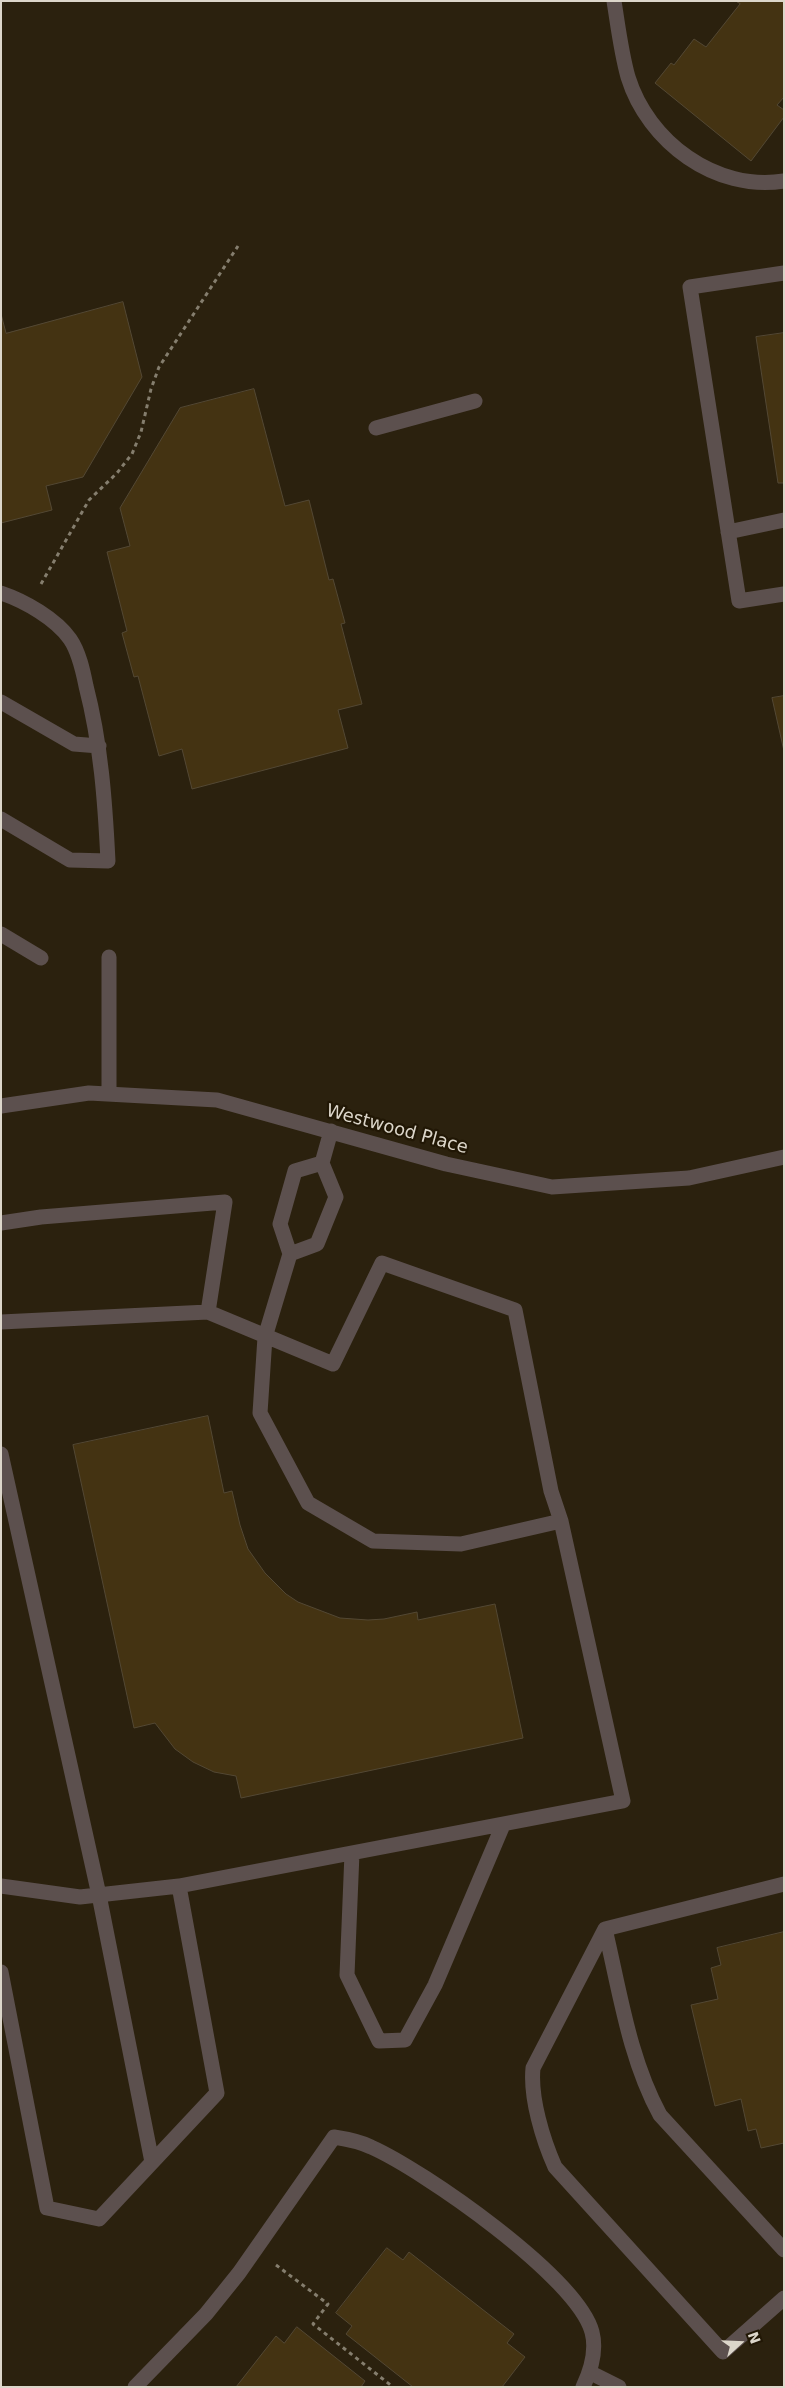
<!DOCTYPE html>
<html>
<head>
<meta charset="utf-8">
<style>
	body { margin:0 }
	#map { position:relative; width:785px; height:2388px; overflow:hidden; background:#2b210e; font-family:"DejaVu Sans",sans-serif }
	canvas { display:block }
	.frame { position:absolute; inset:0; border:2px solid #dcd6ca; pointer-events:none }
	.north { position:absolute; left:715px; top:2318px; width:50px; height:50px; -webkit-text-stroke:4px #211705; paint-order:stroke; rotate:70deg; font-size:14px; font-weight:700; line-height:20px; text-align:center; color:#dcd6ca }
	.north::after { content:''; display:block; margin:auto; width:18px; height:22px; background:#dcd6ca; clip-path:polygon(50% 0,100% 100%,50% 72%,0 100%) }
</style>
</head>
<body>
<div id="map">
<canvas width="785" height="2388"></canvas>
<div class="frame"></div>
<div class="north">N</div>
</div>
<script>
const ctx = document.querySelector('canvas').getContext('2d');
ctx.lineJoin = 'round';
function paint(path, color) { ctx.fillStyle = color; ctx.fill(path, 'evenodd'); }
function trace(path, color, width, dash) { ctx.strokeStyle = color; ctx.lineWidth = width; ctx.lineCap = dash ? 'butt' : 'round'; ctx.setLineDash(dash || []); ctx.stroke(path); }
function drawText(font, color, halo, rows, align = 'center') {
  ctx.font = font + ' "DejaVu Sans",sans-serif'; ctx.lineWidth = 4.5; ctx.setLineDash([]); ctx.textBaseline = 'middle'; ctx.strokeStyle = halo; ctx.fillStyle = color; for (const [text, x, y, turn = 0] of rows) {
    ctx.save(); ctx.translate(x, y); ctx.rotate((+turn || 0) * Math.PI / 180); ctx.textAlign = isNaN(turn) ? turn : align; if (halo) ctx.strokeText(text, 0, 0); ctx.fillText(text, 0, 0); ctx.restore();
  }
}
const building = new Path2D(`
	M736,1H784V97L777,105L784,110V117L751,161L655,83L671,63L674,65L694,39L706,47L740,4Z
	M123,302L142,377L83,477L46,486L52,510L1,523V314L6,333Z
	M784,333V483H778L756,337Z
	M254,389L285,506L309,500L329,580L333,579L345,623L341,624L362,704L338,710L348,748L192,789L182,749L159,756L138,676L134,677L122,633L127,631L107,552L130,546L120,508L180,408Z
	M784,696V751L772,698Z
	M208,1416L224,1493L232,1491L240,1525L248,1549L265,1573L286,1594L298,1602L340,1618L368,1620L384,1619L417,1612L418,1620L495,1604L523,1738L241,1798L236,1776L214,1772L193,1762L175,1749L155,1723L134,1728L73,1445Z
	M784,1932V2143L761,2148L756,2129L748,2131L741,2099L715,2106L691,2005L718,1999L711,1968L721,1965L717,1948Z
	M387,2248L403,2260L409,2252L514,2334L507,2343L525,2357L502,2387H413L346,2334L352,2326L336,2313Z
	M297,2327L365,2381L361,2387H236L276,2336L284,2343Z`);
const path = new Path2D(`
	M41,584L89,500L117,473L132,454L141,432L151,389L159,367L238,246
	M276,2265L328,2304L313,2324L393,2387`);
const minor = new Path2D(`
	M614,1C618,26 621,52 628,77C648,142 716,192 784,181
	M784,273L690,287L739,601L784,594
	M376,428L475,401
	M728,532L784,520
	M1,593C25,601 56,619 70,639C79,652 83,671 86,686C101,744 105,801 108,861L70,860L1,819
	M1,702L74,744L99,746
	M1,934L41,958
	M109,957V1094
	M1,1106L89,1093L217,1100L446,1164L552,1187L689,1178L784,1157
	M322,1163L295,1171L280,1224L290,1254L317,1244L336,1197L322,1163L331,1131
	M1,1223L41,1217L225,1202L208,1312L333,1364L382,1263L515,1310L551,1491L561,1521L623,1801L179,1886L217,2093L99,2219L47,2208L1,1972
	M290,1254L265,1337L260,1413L308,1503L373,1541L461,1544L561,1521
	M1,1322L208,1312
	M1,1454L99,1895L152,2162
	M352,1853L347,1975L379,2041L405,2040L435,1985L503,1825
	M784,1884L605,1929L533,2068C530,2098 543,2140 555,2167L723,2352L784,2298
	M1,1886L80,1897L179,1886
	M605,1929C620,1992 629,2058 660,2115L784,2250
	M589,2372L619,2387
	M135,2387L206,2314L239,2273L334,2137C347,2139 359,2141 371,2147C423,2170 577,2277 592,2332C597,2351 591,2370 583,2387`);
const streetNames = [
	["Westwood Place",397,1130,15]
];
paint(building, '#443312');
trace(building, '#534834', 1);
trace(path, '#857e6e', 3, [4, 4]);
trace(minor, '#5c504e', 15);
drawText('18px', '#dcd6ca', '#211705', streetNames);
</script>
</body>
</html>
